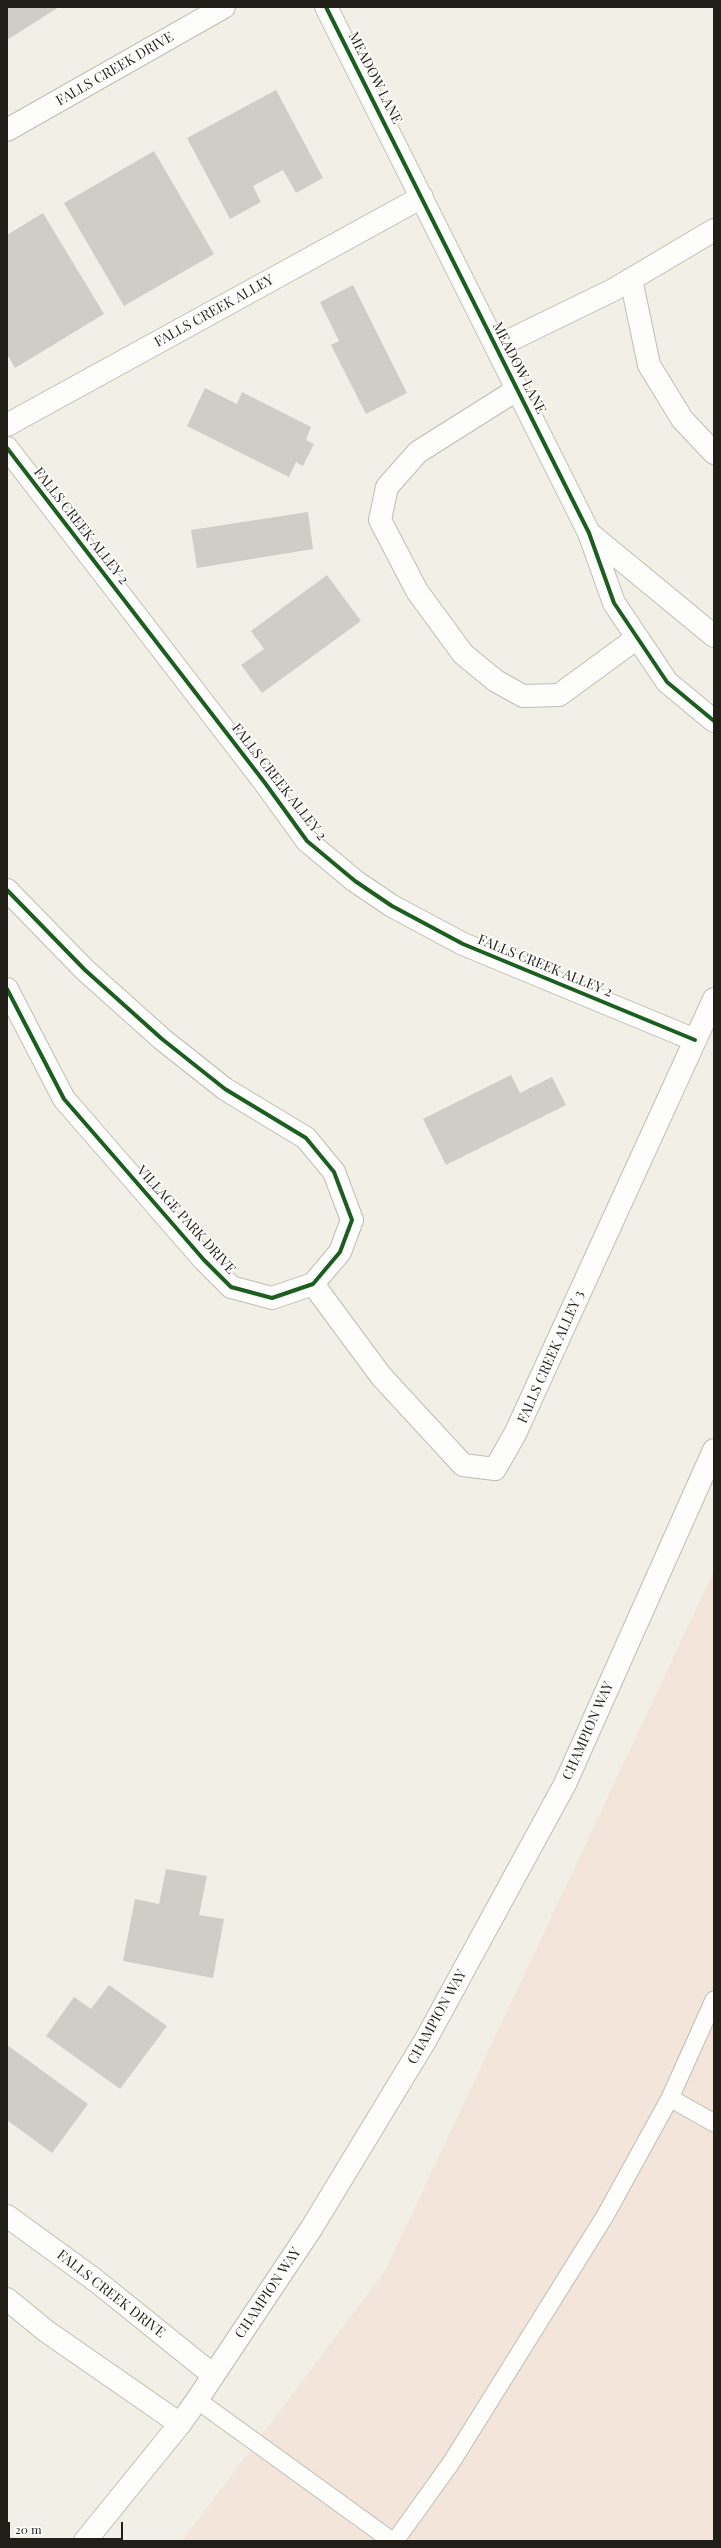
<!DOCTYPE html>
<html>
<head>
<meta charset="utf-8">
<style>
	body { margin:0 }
	#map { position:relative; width:721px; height:2548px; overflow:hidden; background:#f2f0e6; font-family:"Playfair Display",serif }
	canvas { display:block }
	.frame { position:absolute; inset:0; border:8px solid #201e17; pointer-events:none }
	.scale { position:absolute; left:8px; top:2522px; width:115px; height:18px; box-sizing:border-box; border:2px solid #201e17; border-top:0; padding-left:5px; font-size:12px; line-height:14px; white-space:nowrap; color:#201e17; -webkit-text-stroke:3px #fff; paint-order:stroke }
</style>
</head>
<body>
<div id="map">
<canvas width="721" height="2548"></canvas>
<div class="frame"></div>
<div class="scale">20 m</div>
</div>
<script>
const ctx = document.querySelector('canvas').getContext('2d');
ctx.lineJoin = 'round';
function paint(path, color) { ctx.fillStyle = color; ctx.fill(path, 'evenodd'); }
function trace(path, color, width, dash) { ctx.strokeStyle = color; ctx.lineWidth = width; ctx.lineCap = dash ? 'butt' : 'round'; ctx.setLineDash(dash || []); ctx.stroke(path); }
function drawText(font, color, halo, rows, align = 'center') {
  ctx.font = font + ' "Playfair Display",serif'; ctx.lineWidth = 3.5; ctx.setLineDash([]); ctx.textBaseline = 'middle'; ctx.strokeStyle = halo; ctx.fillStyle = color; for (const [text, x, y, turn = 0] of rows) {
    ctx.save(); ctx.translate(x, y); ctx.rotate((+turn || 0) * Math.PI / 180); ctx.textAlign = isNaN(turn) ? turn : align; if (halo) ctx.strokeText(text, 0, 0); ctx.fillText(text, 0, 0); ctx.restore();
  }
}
const education = new Path2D(`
	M714,1571V2541H182L385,2271Z`);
const building = new Path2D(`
	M7,7H59L7,40Z
	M276,90L323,178L296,193L283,170L253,186L261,202L230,219L187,138Z
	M154,151L214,254L124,306L64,203Z
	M43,213L104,314L15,368L7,354V235Z
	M353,285L407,393L366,414L331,345L339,341L320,302Z
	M205,388L237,404L242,392L311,427L306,440L314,444L303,466L296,462L289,477L187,426Z
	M308,512L313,549L197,568L191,530Z
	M327,575L361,621L262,693L241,665L264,649L251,631Z
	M511,1075L520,1093L552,1077L566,1105L446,1165L423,1119Z
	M166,1869L207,1876L199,1915L224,1919L213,1978L123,1961L135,1899L159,1904Z
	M109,1985L167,2026L120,2089L46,2036L74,1997L91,2009Z
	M7,2045L88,2104L52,2153L7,2120Z`);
const service = new Path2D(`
	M670,2098L714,2123
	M197,2400L392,2541
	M395,2541L451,2463L605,2216L670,2098L714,2000`);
const minor = new Path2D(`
	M326,7L589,533L614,603L667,682L714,721
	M7,130L224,7
	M631,279L649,365L682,419L714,453
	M496,347L613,290L714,230
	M518,389L418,452L387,487L380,520L417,591L463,654L496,681L523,696L559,695L637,638
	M7,425L422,197
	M7,448L265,783L307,841L355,881L392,906L463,944L695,1040
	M589,533L714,636
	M7,890L85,970L162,1039L225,1089L306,1138L334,1172L352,1220L340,1252L313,1284L272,1298L231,1287L204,1260L64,1099L7,989
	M313,1284L381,1376L463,1465L495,1469L515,1434L714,999
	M7,2216L95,2280L213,2375
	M7,2299L46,2331L180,2424`);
const secondary = new Path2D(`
	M85,2541L180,2424L197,2400L311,2229L425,2041L565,1784L714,1450`);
const cycleway = new Path2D(`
	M326,7L589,533L614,603L667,682L714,721
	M7,448L265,783L307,841L355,881L392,906L463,944L695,1040
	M7,890L85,970L162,1039L225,1089L306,1138L334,1172L352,1220L340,1252L313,1284L272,1298L231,1287L204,1260L64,1099L7,989`);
const streetNames = [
	["FALLS CREEK DRIVE",115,69,-30],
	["MEADOW LANE",375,78,63],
	["FALLS CREEK ALLEY",214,311,-29],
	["MEADOW LANE",519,368,63],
	["FALLS CREEK ALLEY 2",81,526,52],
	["FALLS CREEK ALLEY 2",279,782,52],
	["FALLS CREEK ALLEY 2",545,966,22],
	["VILLAGE PARK DRIVE",186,1220,48],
	["FALLS CREEK ALLEY 3",551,1357,-66],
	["CHAMPION WAY",588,1731,-66],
	["CHAMPION WAY",437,2017,-61],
	["CHAMPION WAY",268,2293,-56],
	["FALLS CREEK DRIVE",111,2294,38]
];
paint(education, '#f3e5da');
paint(building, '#cfcdc5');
trace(service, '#bebcb4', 19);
trace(minor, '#bebcb4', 24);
trace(secondary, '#bebcb4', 24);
trace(service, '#fdfdfb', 17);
trace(minor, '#fdfdfb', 22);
trace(secondary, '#fdfdfb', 22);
trace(cycleway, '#1b5e20', 4);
drawText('14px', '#201e17', '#fff', streetNames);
</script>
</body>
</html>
